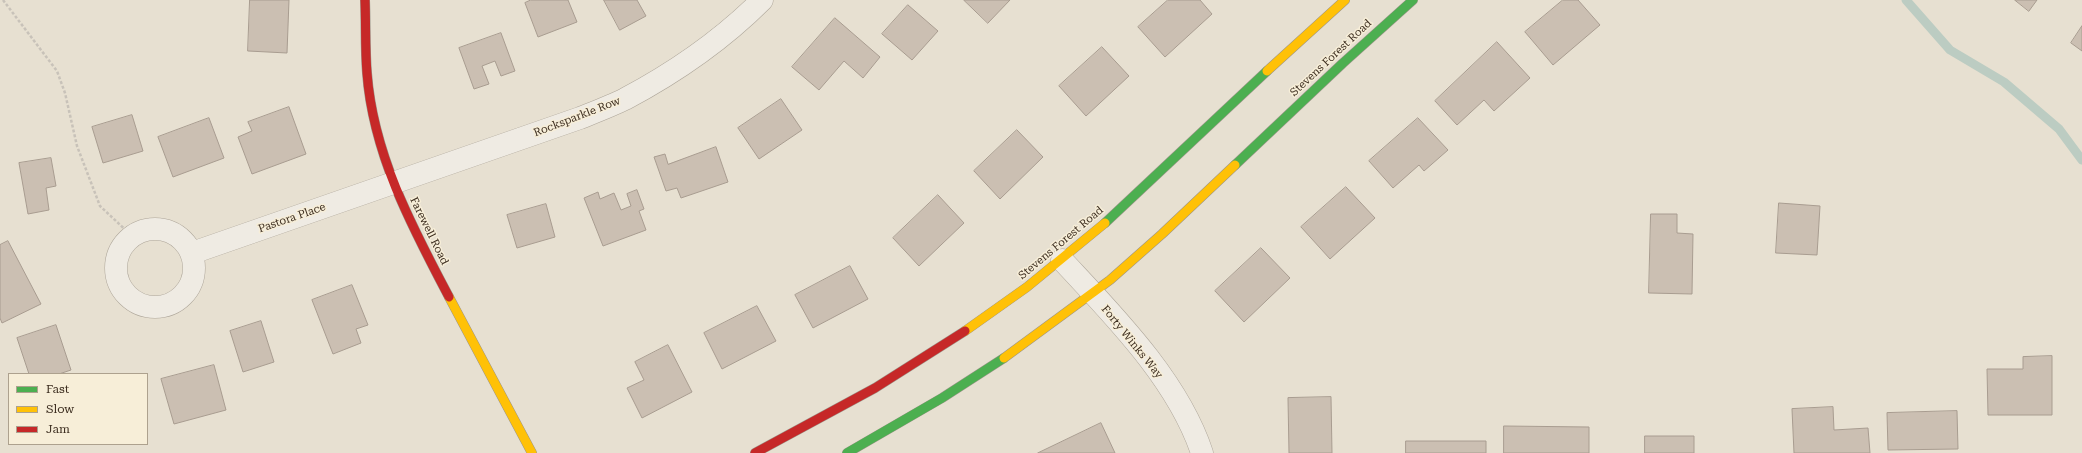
<!DOCTYPE html>
<html>
<head>
<meta charset="utf-8">
<style>
	body { margin:0 }
	#map { position:relative; width:2082px; height:453px; overflow:hidden; background:#e7e0d1; font-family:"Roboto Serif",serif }
	canvas { display:block }
	.legend { position:absolute; left:8px; top:373px; width:140px; height:72px; box-sizing:border-box; background:#f7eed8; border:1px solid #ada18e; margin:0; padding:5px 7px; list-style:none; font-size:12px; color:#3d2e20 }
	.legend li { display:flex; align-items:center; gap:8px; height:20px }
	.legend b { width:20px; border:1px solid #ada18e }
</style>
</head>
<body>
<div id="map">
<canvas width="2082" height="453"></canvas>
<ul class="legend">
<li><b style="height:5px;background:#4caf50"></b>Fast</li>
<li><b style="height:5px;background:#ffc107"></b>Slow</li>
<li><b style="height:5px;background:#c62828"></b>Jam</li>
</ul>
</div>
<script>
const ctx = document.querySelector('canvas').getContext('2d');
ctx.lineJoin = 'round';
function trace(path, color, width, dash) { ctx.strokeStyle = color; ctx.lineWidth = width; ctx.lineCap = dash ? 'butt' : 'round'; ctx.setLineDash(dash || []); ctx.stroke(path); }
function paint(path, color) { ctx.fillStyle = color; ctx.fill(path, 'evenodd'); }
function drawText(font, color, halo, rows, align = 'center') {
  ctx.font = font + ' "Roboto Serif",serif'; ctx.lineWidth = 3; ctx.setLineDash([]); ctx.textBaseline = 'middle'; ctx.strokeStyle = halo; ctx.fillStyle = color; for (const [text, x, y, turn = 0] of rows) {
    ctx.save(); ctx.translate(x, y); ctx.rotate((+turn || 0) * Math.PI / 180); ctx.textAlign = isNaN(turn) ? turn : align; if (halo) ctx.strokeText(text, 0, 0); ctx.fillText(text, 0, 0); ctx.restore();
  }
}
const stream = new Path2D(`
	M1906,0L1950,50L2004,82L2059,129L2082,160`);
const building = new Path2D(`
	M250,0H289L287,53L248,51Z
	M531,0H568L577,22L538,37L525,3Z
	M604,0H637L646,16L620,30Z
	M964,0H1010L988,23Z
	M1168,0H1200L1212,14L1165,57L1138,27Z
	M1563,0H1578L1600,25L1553,65L1525,32Z
	M2015,0H2037L2029,11Z
	M908,5L938,31L912,60L882,34Z
	M835,18L880,57L863,78L844,61L819,90L792,67Z
	M2082,26V51L2071,43Z
	M501,33L515,71L501,76L495,61L482,66L489,84L474,89L459,48Z
	M1497,42L1530,78L1494,111L1484,100L1457,125L1435,101Z
	M1102,47L1129,76L1086,116L1059,86Z
	M781,99L802,130L759,159L738,128Z
	M289,107L306,154L252,174L238,137L252,131L248,122Z
	M132,115L143,151L103,163L92,127Z
	M209,118L224,158L173,177L158,137Z
	M1418,118L1448,150L1424,171L1419,165L1393,188L1369,161Z
	M1017,130L1043,157L1000,199L974,171Z
	M716,147L728,182L681,198L677,188L666,191L654,157L665,154L668,164Z
	M51,158L56,186L46,188L49,210L28,214L19,163Z
	M1346,187L1375,218L1330,259L1301,227Z
	M637,190L644,209L639,211L646,230L603,246L584,198L598,192L600,199L614,193L621,210L631,206L627,194Z
	M938,195L964,223L919,266L893,238Z
	M1779,203L1820,206L1817,255L1776,253Z
	M546,204L555,237L517,248L507,215Z
	M1651,214H1677V233L1693,234L1692,294L1649,293Z
	M8,241L41,304L2,323L0,318V245Z
	M1261,248L1290,278L1244,322L1215,291Z
	M850,266L868,299L813,328L795,295Z
	M352,285L368,325L356,329L361,343L333,354L312,300Z
	M757,306L776,341L722,369L704,333Z
	M261,321L274,362L243,372L230,331Z
	M56,325L71,370L59,374H29L17,338Z
	M668,345L692,392L642,418L627,388L644,380L635,362Z
	M2052,356V415H1988L1987,369H2023V357Z
	M214,365L226,410L174,424L161,379Z
	M1331,397L1332,453H1289L1288,398Z
	M1833,407L1834,430L1868,428L1870,453H1794L1792,409Z
	M1957,411L1958,449L1888,450L1887,413Z
	M1101,423L1115,453H1038Z
	M1504,426L1589,427V453H1504Z
	M1645,436H1694V453H1645Z
	M1406,441H1486V453H1406Z`);
const path = new Path2D(`
	M3,0L57,71L65,93L77,146L100,206L132,236`);
const street = new Path2D(`
	M116 268a39 39 0 1 1 78 0a39 39 0 1 1-78 0Z
	M192,253L580,118C595,112 611,106 625,99C674,73 723,39 762,0
	M1062,260C1113,315 1178,380 1202,453`);
const fast = new Path2D(`
	M1235,165L1343,63L1413,0
	M1105,223L1267,71
	M847,453L942,398L1004,358`);
const slow = new Path2D(`
	M1267,71L1345,0
	M449,297L532,453
	M965,331L1027,287L1105,223
	M1004,358L1110,280L1162,234L1235,165`);
const jam = new Path2D(`
	M365,0C366,24 365,49 367,73C373,154 412,227 449,297
	M755,453L875,388L965,331`);
const streetNames = [
	["Stevens Forest Road",1331,58,-43],
	["Rocksparkle Row",577,117,-21],
	["Pastora Place",292,218,-19],
	["Farewell Road",429,231,64],
	["Stevens Forest Road",1061,243,-40],
	["Forty Winks Way",1132,342,51]
];
trace(stream, '#bcccc2', 9);
paint(building, '#cbbfb2');
trace(building, '#a89c90', 1);
trace(street, '#ada599', 23);
trace(fast, '#9c958a', 10);
trace(slow, '#9c958a', 10);
trace(jam, '#9c958a', 10);
trace(path, '#c8c2b9', 2.5, [3, 2]);
trace(street, '#efebe3', 22);
trace(fast, '#4caf50', 9);
trace(slow, '#ffc107', 9);
trace(jam, '#c62828', 9);
drawText('11px', '#3d2e20', '#f7eed8', streetNames);
</script>
</body>
</html>
